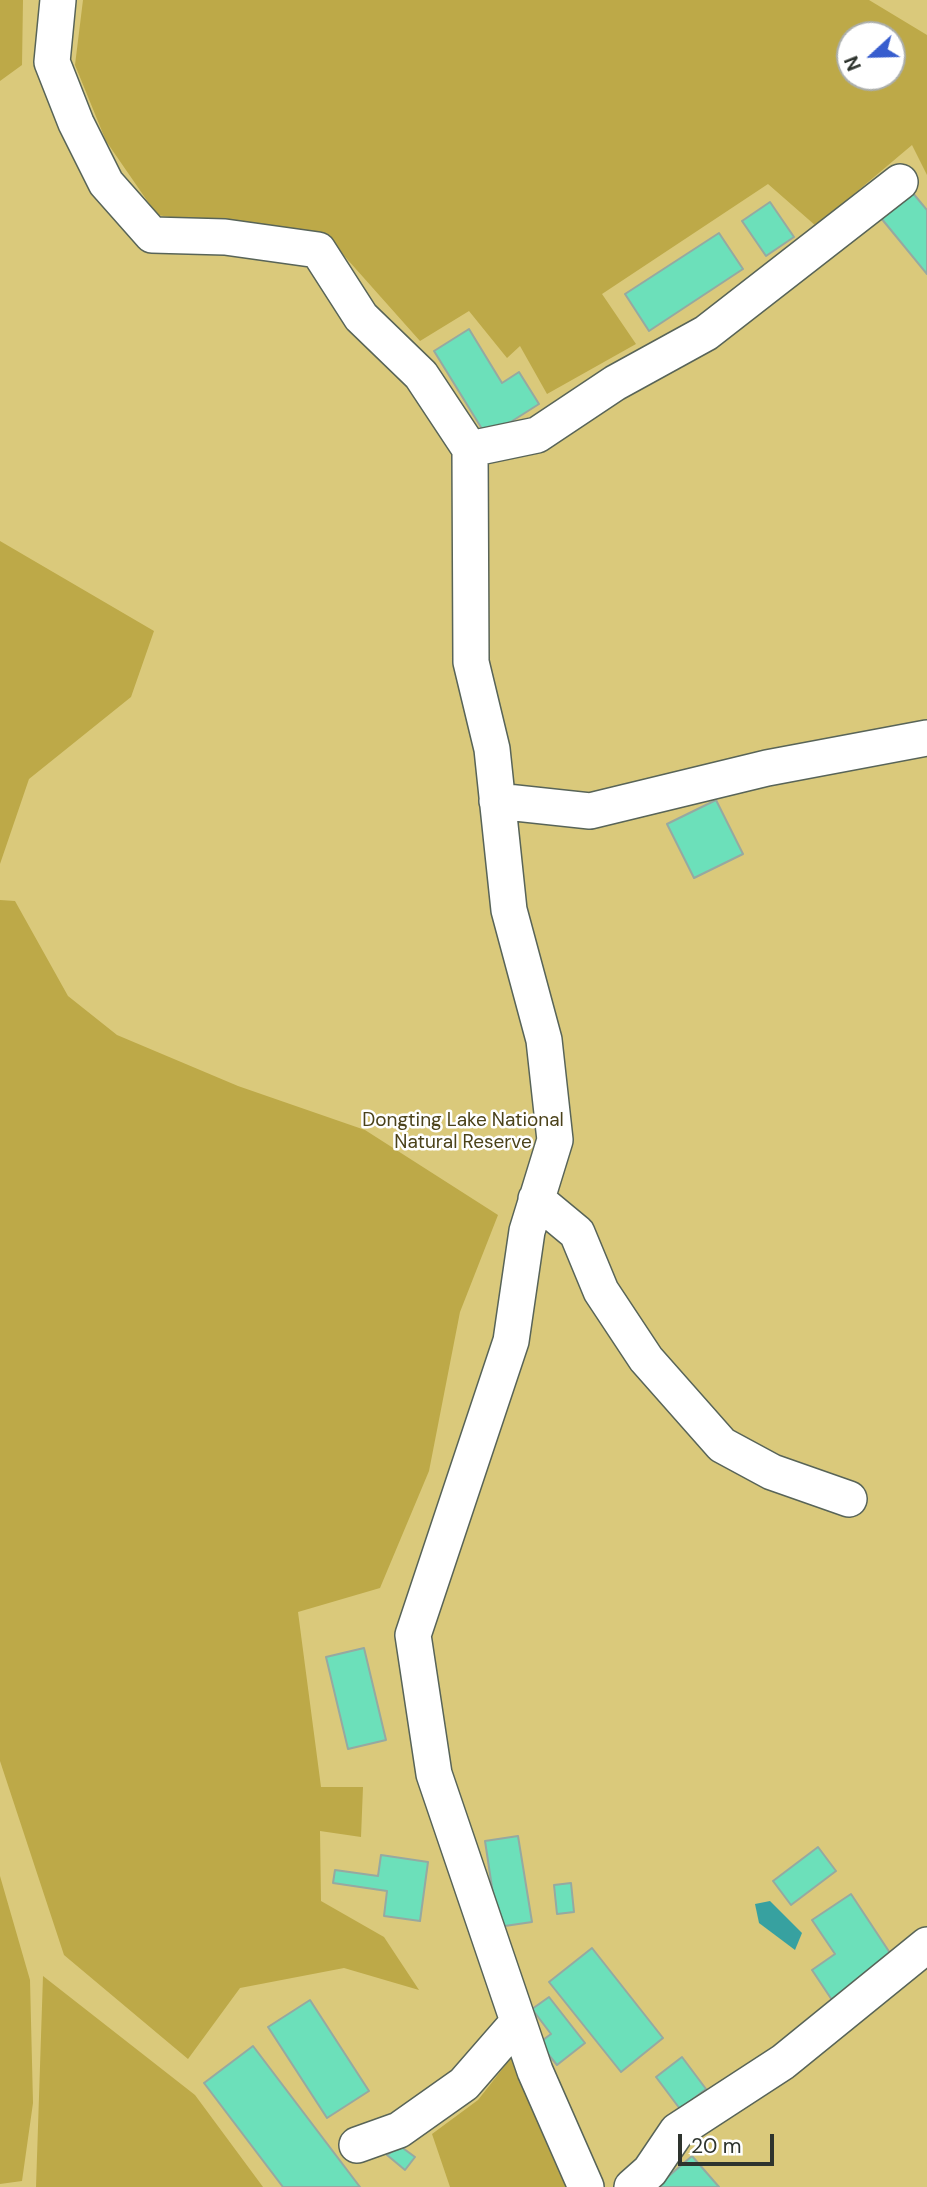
<!DOCTYPE html>
<html>
<head>
<meta charset="utf-8">
<style>
	body { margin:0 }
	#map { position:relative; width:927px; height:2187px; overflow:hidden; background:#d7e5d7; font-family:"DM Sans",sans-serif }
	canvas { display:block }
	.north { position:absolute; left:836px; top:21px; width:70px; height:70px; box-sizing:border-box; background:#fff; border:2px solid #abaeab; border-radius:50%; rotate:248deg; font-size:19px; font-weight:700; line-height:28px; text-align:center; color:#2e342e }
	.north::after { content:''; display:block; margin:auto; width:24px; height:32px; background:#375dce; clip-path:polygon(50% 0,100% 100%,50% 72%,0 100%) }
	.scale { position:absolute; left:678px; top:2134px; width:96px; height:32px; box-sizing:border-box; border:4px solid #2e342e; border-top:0; padding-left:9px; font-size:21px; line-height:24px; white-space:nowrap; color:#2e342e; -webkit-text-stroke:5px #fff; paint-order:stroke }
</style>
</head>
<body>
<div id="map">
<canvas width="927" height="2187"></canvas>
<div class="north">N</div>
<div class="scale">20 m</div>
</div>
<script>
const ctx = document.querySelector('canvas').getContext('2d');
ctx.lineJoin = 'round';
function paint(path, color) { ctx.fillStyle = color; ctx.fill(path, 'evenodd'); }
function trace(path, color, width, dash) { ctx.strokeStyle = color; ctx.lineWidth = width; ctx.lineCap = dash ? 'butt' : 'round'; ctx.setLineDash(dash || []); ctx.stroke(path); }
function drawText(font, color, halo, rows, align = 'center') {
  ctx.font = font + ' "DM Sans",sans-serif'; ctx.lineWidth = 5; ctx.setLineDash([]); ctx.textBaseline = 'middle'; ctx.strokeStyle = halo; ctx.fillStyle = color; for (const [text, x, y, turn = 0] of rows) {
    ctx.save(); ctx.translate(x, y); ctx.rotate((+turn || 0) * Math.PI / 180); ctx.textAlign = isNaN(turn) ? turn : align; if (halo) ctx.strokeText(text, 0, 0); ctx.fillText(text, 0, 0); ctx.restore();
  }
}
const green = new Path2D(`
	M0,0H927V2187H0ZM850,35H892V77H850Z`);
const forest = new Path2D(`
	M0,0H23L22,65L0,81Z
	M83,0H869L927,35V175L912,145L816,226L768,184L602,294L636,344L547,394L520,346L507,358L469,311L420,341L331,241L157,215L106,141L75,65ZM850,35H892V77H850Z
	M0,541L154,631L131,697L29,779L0,864Z
	M0,900L15,901L68,996L117,1035L238,1086L365,1130L498,1215L460,1312L429,1471L380,1588L298,1612L321,1787H363L361,1837L320,1831L321,1901L384,1937L419,1990L344,1968L240,1988L188,2059L64,1955L0,1761Z
	M0,1876L30,1980L33,2103L22,2181L0,2184Z
	M43,1976L195,2095L263,2187H36Z
	M511,2058L568,2187H450L432,2134L478,2100Z`);
const water = new Path2D(`
	M770,1901L802,1933L795,1950L759,1923L755,1904Z`);
const building = new Path2D(`
	M912,192L927,210V274L881,218Z
	M770,202L794,237L766,256L742,221Z
	M719,233L743,269L649,331L625,294Z
	M469,329L502,383L519,372L539,404L487,437L434,351Z
	M716,800L743,854L694,878L667,824Z
	M364,1648L386,1740L348,1749L326,1657Z
	M518,1836L532,1922L498,1927L485,1841Z
	M818,1847L836,1871L791,1905L773,1881Z
	M381,1855L428,1862L420,1921L384,1916L387,1891L333,1883L335,1870L378,1876Z
	M571,1883L574,1912L557,1914L554,1885Z
	M851,1894L894,1959L832,2000L812,1970L835,1954L812,1920Z
	M592,1948L663,2038L621,2072L549,1982Z
	M549,1997L585,2043L557,2065L539,2043L551,2034L532,2009Z
	M310,2000L369,2091L327,2118L268,2027Z
	M253,2046L360,2187H283L204,2083Z
	M682,2057L706,2089L680,2109L656,2077Z
	M400,2146L415,2157L405,2170L387,2155Z
	M692,2156L719,2187H656Z`);
const minor = new Path2D(`
	M58,0L52,62L76,123L106,183L152,235L225,237L318,250L361,317L421,375L470,449L471,662L492,749L509,910L544,1040L555,1140L527,1231L511,1341L413,1635L434,1774L535,2071L586,2187
	M470,449L537,435L615,383L706,333L900,182
	M497,801L590,811L767,768L927,738
	M536,1199L577,1233L601,1291L646,1359L722,1445L772,1472L849,1499
	M357,2145L399,2130L464,2084L518,2022
	M632,2187L650,2171L677,2131L783,2062L927,1945`);
const parkNames = [
	["Dongting Lake National",463,1121],
	["Natural Reserve",463,1143]
];
paint(green, '#dac97b');
paint(forest, '#bda948');
paint(water, '#37a1a0');
paint(building, '#6ce0ba');
trace(building, '#96a9a1', 2);
trace(minor, '#586458', 38);
trace(minor, '#fff', 35);
drawText('19px', '#4b421a', '#fff', parkNames);
</script>
</body>
</html>
